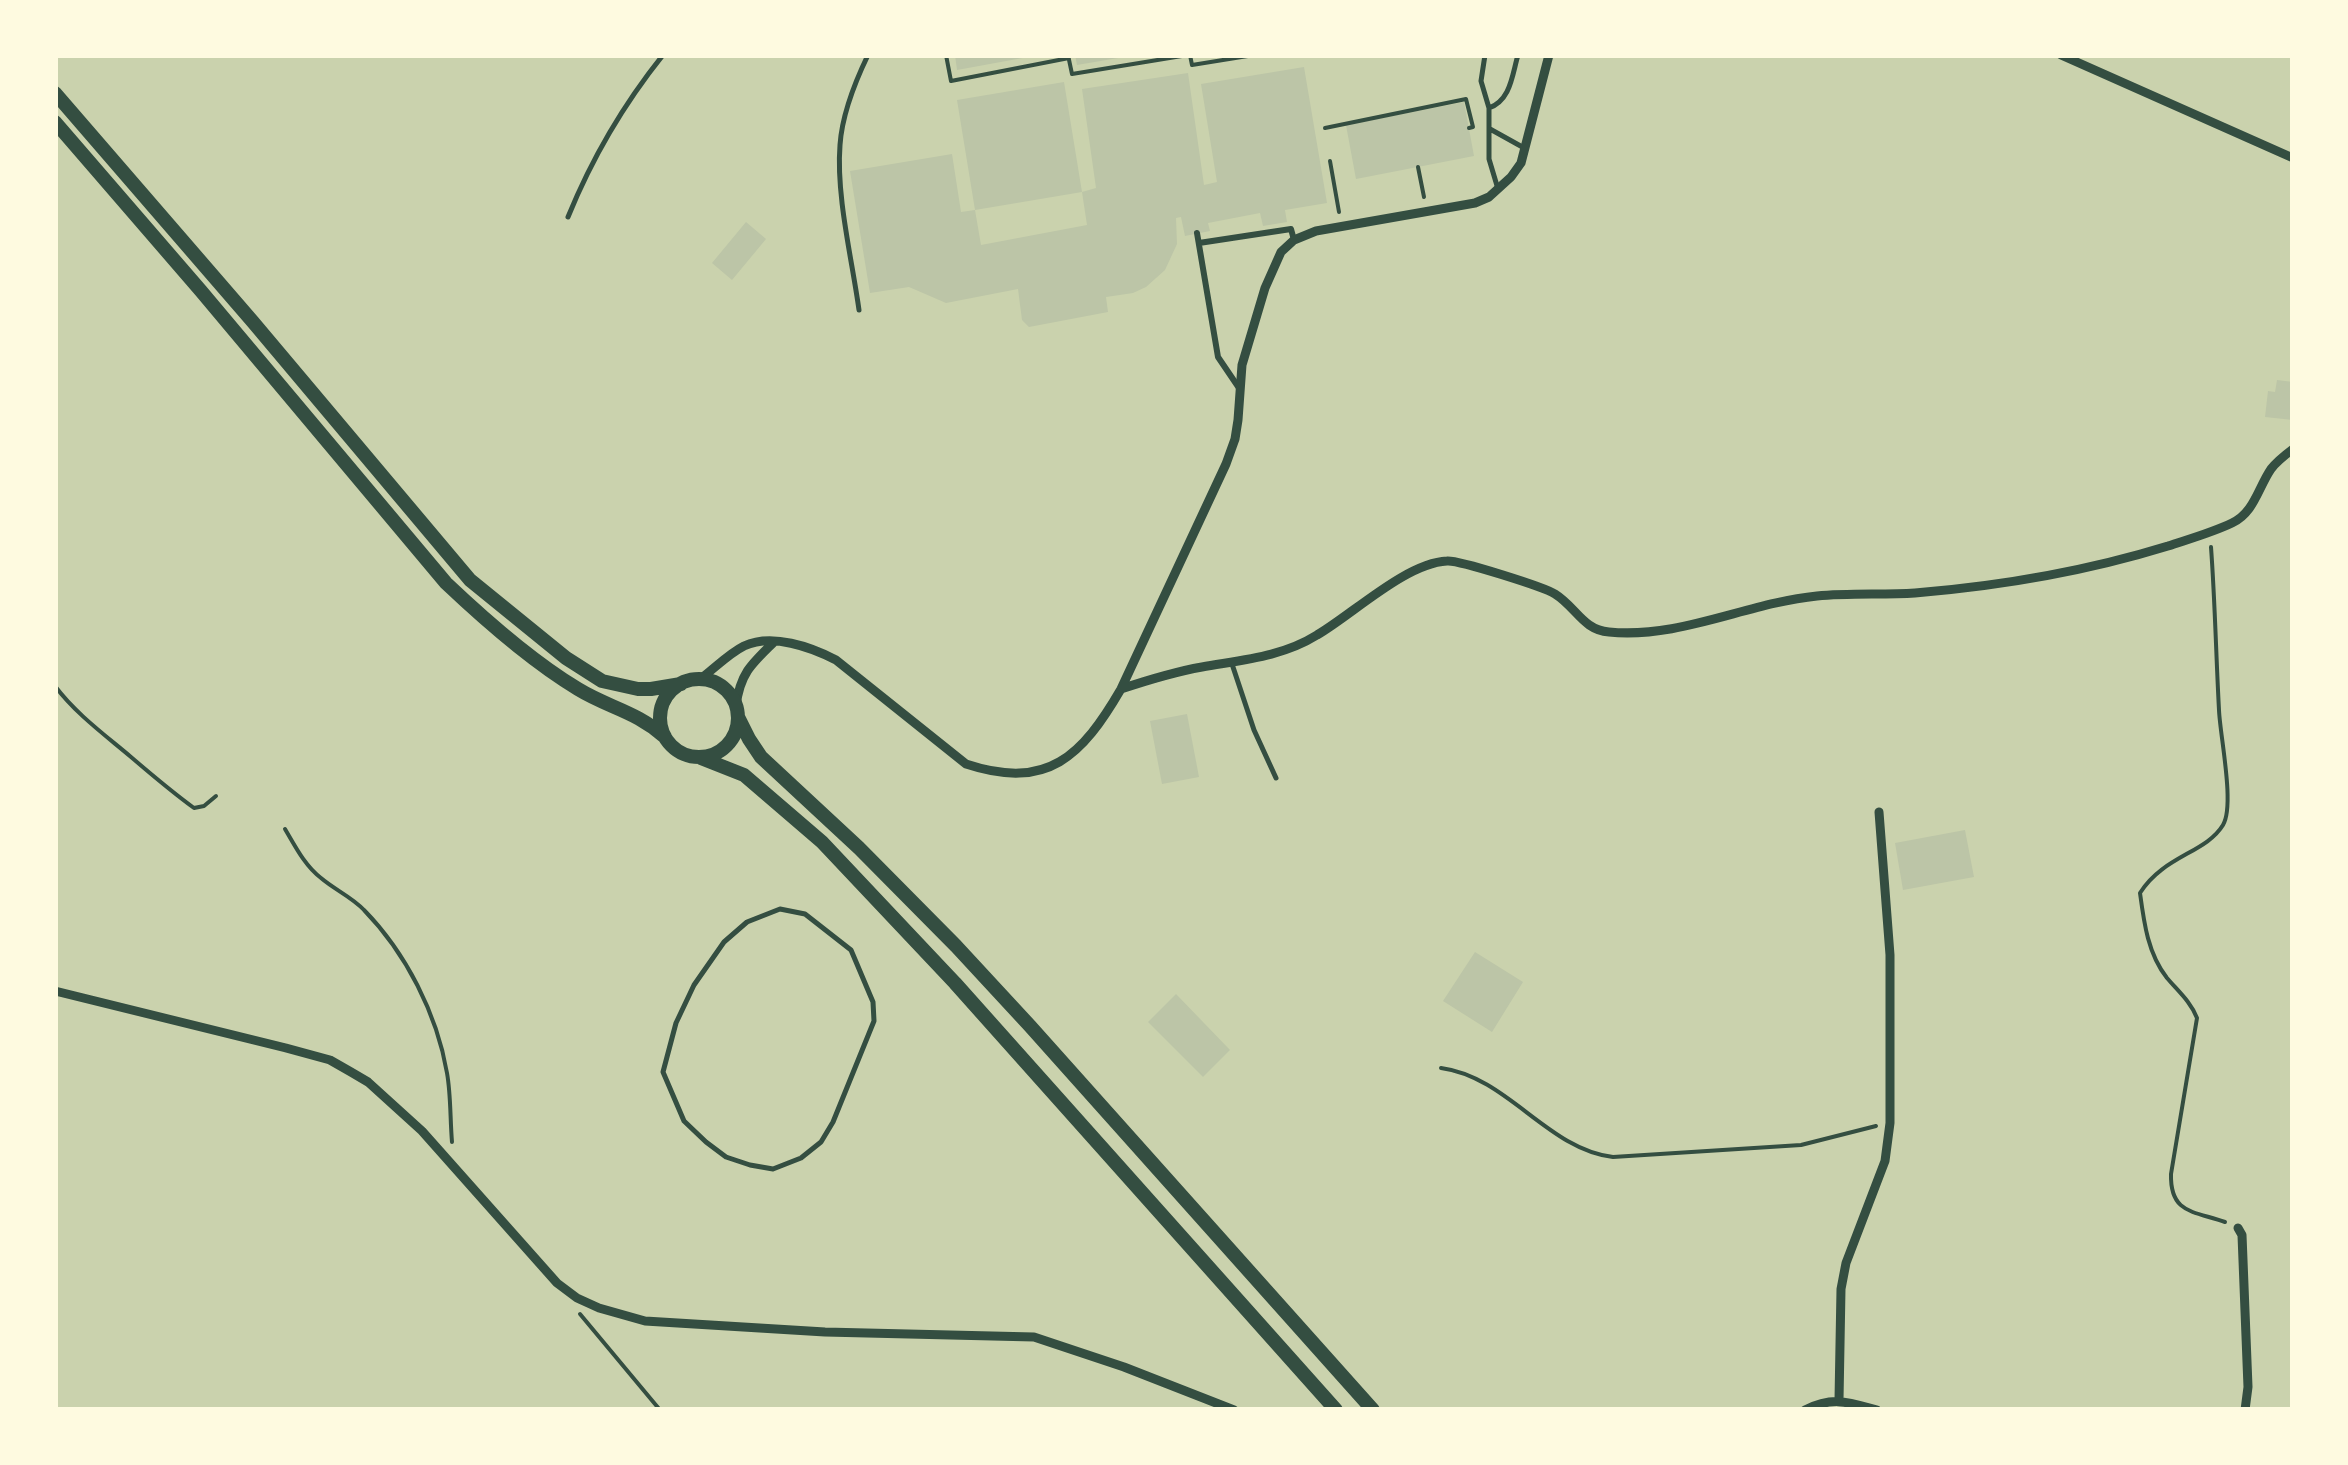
<!DOCTYPE html>
<html>
<head>
<meta charset="utf-8">
<style>
	body { margin:0 }
	#map { position:relative; width:2348px; height:1465px; overflow:hidden; background:#e9edc9; font-family:Montserrat,sans-serif }
	canvas { display:block }
	.frame { position:absolute; inset:0; border:58px solid #fefae0; pointer-events:none }
</style>
</head>
<body>
<div id="map">
<canvas width="2348" height="1465"></canvas>
<div class="frame"></div>
</div>
<script>
const ctx = document.querySelector('canvas').getContext('2d');
ctx.lineJoin = 'round';
function paint(path, color) { ctx.fillStyle = color; ctx.fill(path, 'evenodd'); }
function trace(path, color, width, dash) { ctx.strokeStyle = color; ctx.lineWidth = width; ctx.lineCap = dash ? 'butt' : 'round'; ctx.setLineDash(dash || []); ctx.stroke(path); }
const green = new Path2D(`
	M55,55H2293V1410H55Z`);
const building = new Path2D(`
	M955,55H1028V57L957,70Z
	M1075,55H1124V57L1077,65Z
	M1304,67L1327,203L1285,210L1287,222L1263,226L1260,213L1208,223L1210,231L1185,236L1181,217L1176,218L1177,244L1165,270L1146,287L1133,293L1106,297L1108,312L1029,327L1022,320L1018,289L946,303L909,287L870,293L850,171L952,154L961,212L975,210L981,245L1087,225L1082,192L1096,188L1082,89L1188,73L1204,185L1217,182L1201,84Z
	M1064,82L1082,192L975,210L957,100Z
	M1464,102L1474,156L1356,179L1346,125Z
	M746,222L766,239L732,280L712,263Z
	M2277,380L2293,382V420L2265,417L2268,391L2275,392Z
	M1187,714L1199,777L1162,784L1150,721Z
	M1965,830L1974,877L1903,890L1895,843Z
	M1475,952L1523,982L1492,1032L1443,1001Z
	M1176,994L1230,1050L1203,1077L1148,1022Z`);
const path = new Path2D(`
	M946,55L951,81L1069,58
	M1068,55L1072,74L1188,55
	M1190,55L1192,65L1254,55
	M1325,128L1466,99L1473,127L1469,128
	M1330,161L1339,212
	M1418,167L1424,197
	M2211,547C2215,601 2216,655 2219,710C2220,736 2235,805 2223,825C2206,853 2163,856 2140,893C2144,923 2148,954 2167,978C2178,991 2191,1002 2197,1018L2171,1174C2170,1214 2194,1211 2225,1222
	M55,686C76,714 105,735 131,757C152,775 172,792 194,808L204,806L216,796
	M285,829C295,846 305,866 321,878C335,890 352,897 364,910C406,953 437,1014 447,1073C451,1095 450,1119 452,1142
	M1441,1068C1508,1077 1547,1149 1613,1157L1801,1145L1876,1126
	M580,1314L660,1410`);
const service = new Path2D(`
	M1485,55L1481,81L1489,108V159L1498,189
	M1489,108C1511,100 1512,75 1518,55
	M1490,129L1526,149
	M568,217C592,158 623,105 663,55
	M859,310C852,259 836,196 840,145C842,115 855,82 868,55
	M1232,664L1254,730L1276,778
	M780,909L805,914L851,950L873,1002L874,1021L833,1122L821,1142L801,1158L773,1169L750,1165L726,1157L706,1142L684,1121L663,1072L676,1023L694,985L724,942L747,922Z`);
const pedestrian = new Path2D(`
	M1197,233L1218,357L1239,388
	M1199,243L1291,229L1294,240`);
const minor = new Path2D(`
	M2061,55L2293,158
	M699,680C714,669 728,654 744,646C772,633 811,647 836,660L966,764C1048,791 1082,756 1121,689L1226,464L1235,439L1238,420L1242,365L1265,288L1281,252L1294,240L1316,231L1475,203L1489,197L1511,177L1521,163L1549,55
	M1121,689C1148,680 1174,672 1202,667C1241,660 1282,657 1317,635C1353,614 1406,563 1447,561C1459,560 1544,587 1555,594C1576,607 1583,630 1609,632C1680,639 1747,603 1817,596C1850,593 1883,595 1915,593C2000,586 2087,571 2168,546C2189,539 2211,533 2232,523C2254,513 2258,488 2271,469C2277,461 2285,455 2293,449
	M736,706C740,674 751,664 774,642
	M55,991L286,1048L330,1060L351,1072L368,1082L422,1131L557,1283L577,1298L599,1308L645,1321L825,1332L1034,1337L1124,1367L1234,1410
	M2238,1228L2242,1235L2248,1387L2245,1410
	M1839,1400L1841,1289L1846,1263L1885,1161L1890,1123V955L1879,812
	M1805,1410C1833,1396 1848,1402 1877,1410`);
const primary = new Path2D(`
	M55,93L253,322L470,580L566,658L602,681L638,689H651L681,684
	M55,122L201,291L446,583C484,619 533,662 578,689C609,708 636,711 665,737
	M660 718a39 39 0 1 1 78 0a39 39 0 1 1-78 0Z
	M738,717L749,739L761,757L859,848L956,946L1030,1026L1373,1410
	M701,758L744,775L822,842L955,983L1336,1410`);
paint(green, '#cad2ad');
paint(building, '#bcc5a7');
trace(path, '#344e41', 4);
trace(service, '#344e41', 5);
trace(pedestrian, '#344e41', 6);
trace(minor, '#344e41', 9);
trace(primary, '#344e41', 14);
</script>
</body>
</html>
